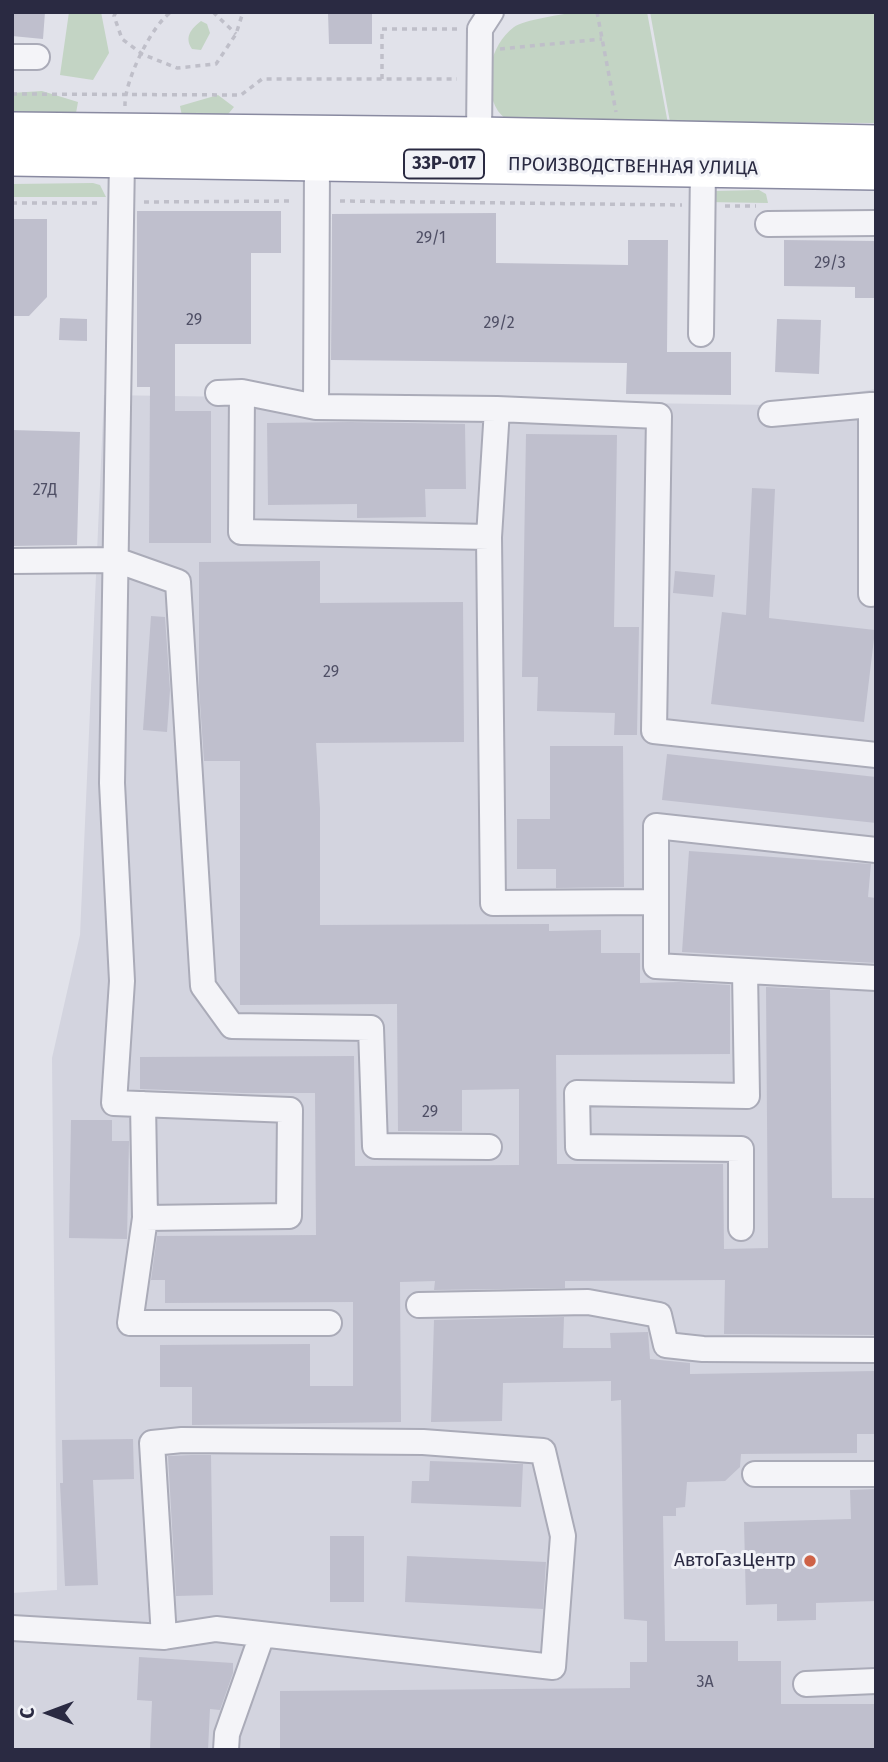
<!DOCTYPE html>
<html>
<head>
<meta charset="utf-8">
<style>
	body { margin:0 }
	#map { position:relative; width:888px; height:1762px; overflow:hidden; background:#e1e2ea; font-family:"Fira Sans",sans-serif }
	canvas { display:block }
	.frame { position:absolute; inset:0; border:14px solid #2a2a42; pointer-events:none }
	.north { position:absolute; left:14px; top:1678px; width:70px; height:70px; -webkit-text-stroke:5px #f1f2f7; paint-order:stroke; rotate:270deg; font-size:19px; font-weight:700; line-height:28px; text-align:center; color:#2a2a42 }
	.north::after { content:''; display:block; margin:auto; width:24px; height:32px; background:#2a2a42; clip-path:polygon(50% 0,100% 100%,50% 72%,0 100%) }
</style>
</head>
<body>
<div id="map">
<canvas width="888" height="1762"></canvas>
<div class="frame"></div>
<div class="north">С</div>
</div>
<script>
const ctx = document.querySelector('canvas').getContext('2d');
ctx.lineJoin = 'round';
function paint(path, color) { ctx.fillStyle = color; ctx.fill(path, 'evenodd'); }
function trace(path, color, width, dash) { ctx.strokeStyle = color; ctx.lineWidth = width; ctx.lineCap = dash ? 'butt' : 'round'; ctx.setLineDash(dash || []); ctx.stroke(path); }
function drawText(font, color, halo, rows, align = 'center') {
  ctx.font = font + ' "Fira Sans",sans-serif'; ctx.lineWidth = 6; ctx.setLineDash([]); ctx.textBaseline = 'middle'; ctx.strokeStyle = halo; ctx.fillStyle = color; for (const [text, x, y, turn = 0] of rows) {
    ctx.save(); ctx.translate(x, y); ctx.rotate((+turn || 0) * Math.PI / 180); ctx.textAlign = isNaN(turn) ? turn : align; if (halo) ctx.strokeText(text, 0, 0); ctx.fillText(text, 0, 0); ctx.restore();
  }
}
const built = new Path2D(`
	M876,389V1750H12V1593L57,1590L52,1058L80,935L104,395L773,405Z`);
const green = new Path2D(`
	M69,12H101L109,53L93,80L60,75Z
	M577,12H647L669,129L514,126C509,122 502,116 498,111C482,85 489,46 514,27C523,20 564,14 577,12Z
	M650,12H876V123L670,122Z
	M201,21L207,24L210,33L201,50L192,49C184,37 191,29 201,21Z
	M42,91L78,102L76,113L12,124V93Z
	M218,95L234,107L224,119L182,116L180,106Z
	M93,183L100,185L106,197H12V184Z
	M759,190L766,194L768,203L706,202L714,191Z`);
const building = new Path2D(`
	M12,12H45L43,39L12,36Z
	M328,12H372V44H329Z
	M137,211H281V253H251V344H175V411H211V543H149L150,387H137Z
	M496,213V263L628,265V240H668L667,352H731V395L626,394L627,363L331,360L332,214Z
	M12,219H47V297L29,316H12Z
	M784,240L876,241V298H855V287L784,286Z
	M60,318L87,319V341L59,340Z
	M777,319L821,320L819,374L775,372Z
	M350,422L465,424L466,489H425L426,517L357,518V504L268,505L267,423Z
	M12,430L80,432L77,545L12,546Z
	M526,434L617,435L614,627H639L637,735H614L615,713L537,711L538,677H522Z
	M752,488L775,489L769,618L875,630L864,722L711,704L722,612L746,615Z
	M320,561V603L463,602L464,742L316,743L320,809V925L549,924V931L601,930V953H640V983L679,982L730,985V1054L556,1055L557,1164H723L724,1249L768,1248L766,987L830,990L832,1198H876V1335L724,1334L725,1280L565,1281V1288L434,1290L435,1281L400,1282L401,1422L192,1425V1387H160V1345L310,1344V1386H353V1302L165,1303V1280H151L157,1236L316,1235L315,1093H243L140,1089V1057L354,1056L355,1166L519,1165V1089L462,1090V1131H398L397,1004L240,1005V761H204L199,688V562Z
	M675,571L715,575L713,597L673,593Z
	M151,616L165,617L170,690L167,732L143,730Z
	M550,746H623L624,887L556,888V869H517V819H550Z
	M667,754L876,777V823L662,800Z
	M689,851L871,864L868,897L876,898V963L682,952Z
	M71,1120H112V1141H129L127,1239L69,1238Z
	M564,1317L563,1348H611L610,1333L648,1332L650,1359L690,1363V1374L876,1371V1434H857V1453L741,1454L740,1467L725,1481L687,1482L685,1507L676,1508V1516H663L665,1641H738V1661H781V1704H876V1750H280V1691L630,1688V1662H647V1621L624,1619L621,1400L611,1401V1381L503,1383L502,1421L431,1422L434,1320Z
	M133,1439L134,1479L93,1480L98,1585L65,1586L60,1483H63L62,1440Z
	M192,1455H211L213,1595L176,1596L168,1456Z
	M430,1461L523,1464L521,1507L411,1503L412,1481H429Z
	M876,1489V1601L816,1603V1620L777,1621V1604L746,1605L744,1522L851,1519L850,1490Z
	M330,1536H364V1602H330Z
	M407,1556L546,1562L543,1609L405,1602Z
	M139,1657L233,1663V1673L220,1710L210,1709L208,1750H150L152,1701L137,1700Z`);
const path = new Path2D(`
	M116,12L114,16L122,39L142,54L177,68L216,64L236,34L243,12
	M213,12L236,34
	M597,12L616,112
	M500,49L602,39
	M382,79V29H459
	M12,94L241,95L262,79H457
	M125,106C124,82 151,26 171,12
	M340,201L682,205
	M144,202L294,201
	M12,203H101
	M725,206H756`);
const minor = new Path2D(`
	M12,57H37
	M479,136L480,29L491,12
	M122,159L112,783L122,981L114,1103L290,1110L289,1216L145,1218L143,1104
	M768,224L876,223
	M701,334L703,168
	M242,392L241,532L489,537
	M218,393L242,392L316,407L317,162
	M316,407L497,409
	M771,414L871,405
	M12,561L116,560L178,582L203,986L232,1026L371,1028L375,1146L489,1147
	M871,594V405H876
	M876,755L654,731L659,416L497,409L489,537L493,903L656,902V966L876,978
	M656,902V826L876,850
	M145,1218L130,1323H329
	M741,1228V1149L578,1147L577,1093L747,1096L745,971
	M419,1305L588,1302L659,1315L666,1345L703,1349L876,1350
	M755,1474H876
	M12,1628L164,1637L216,1629L553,1667L563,1536L543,1451L423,1442L182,1440L152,1443L164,1637
	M806,1684L876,1681
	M226,1750L227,1734L262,1635`);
const highway = new Path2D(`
	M12,131L479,136L876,144
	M12,157L876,171`);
const markers = [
	[810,1561,7,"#ce6247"]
];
const numberNames = [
	["29/1",431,239],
	["29/3",830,264],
	["29",194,321],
	["29/2",499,324],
	["27Д",45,491],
	["29",331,673],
	["29",430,1113],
	["3А",705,1683]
];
const shields = [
	[444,164,80]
];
const shieldNames = [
	["33Р-017",444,164]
];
const streetNames = [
	["ПРОИЗВОДСТВЕННАЯ УЛИЦА",633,167,1]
];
const poiNames = [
	["АвтоГазЦентр",796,1561]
];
paint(built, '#d3d4df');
paint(green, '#c3d4c4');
paint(building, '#bfbfcd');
trace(minor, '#aaabb8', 28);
trace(highway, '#898aa1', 40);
trace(path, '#bfbfc9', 3.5, [5, 5]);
trace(minor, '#f4f4f8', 24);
trace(highway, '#fff', 37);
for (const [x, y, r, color] of markers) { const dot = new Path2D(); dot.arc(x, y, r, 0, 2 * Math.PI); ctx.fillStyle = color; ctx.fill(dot); trace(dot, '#f1f2f7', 2.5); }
drawText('16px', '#4f4f65', null, numberNames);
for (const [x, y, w] of shields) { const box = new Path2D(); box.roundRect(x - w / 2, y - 14.5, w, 29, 5); ctx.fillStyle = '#f1f2f7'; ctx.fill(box); trace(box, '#2a2a42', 2); }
drawText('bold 18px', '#2a2a42', null, shieldNames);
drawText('19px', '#2a2a42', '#f1f2f7', streetNames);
drawText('19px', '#2a2a42', '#f1f2f7', poiNames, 'right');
</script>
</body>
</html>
